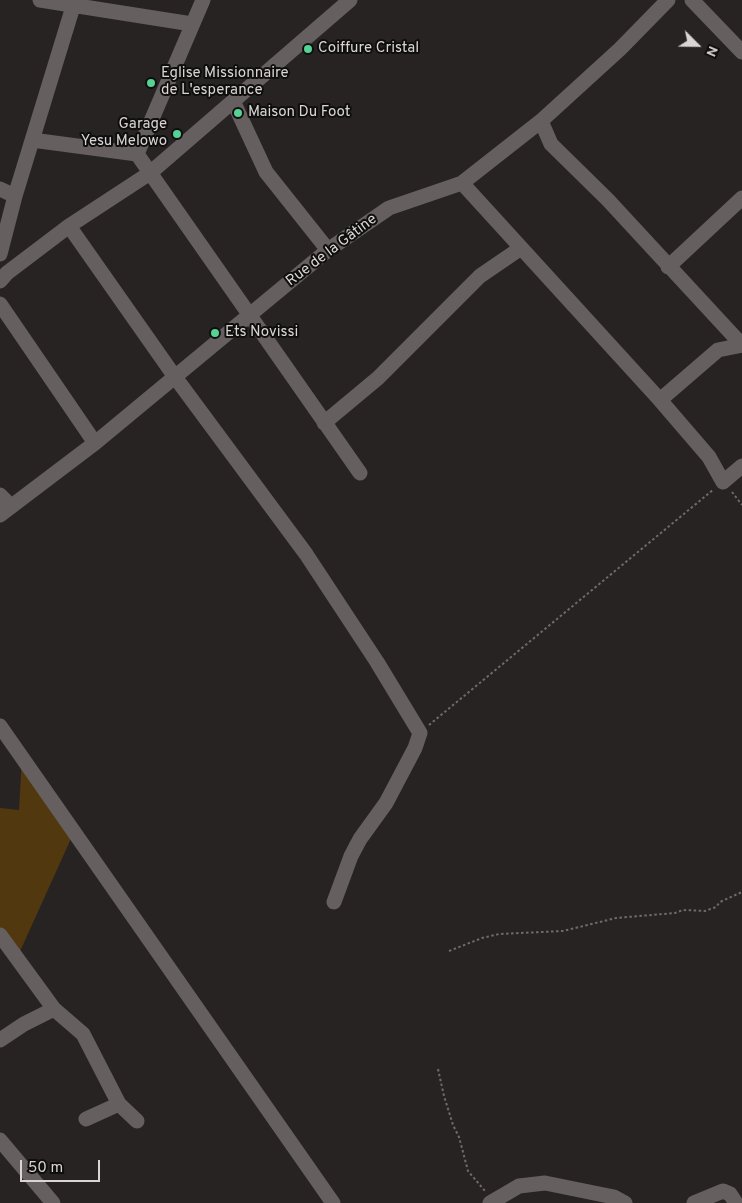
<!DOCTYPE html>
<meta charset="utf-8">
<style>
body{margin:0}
#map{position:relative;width:742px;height:1203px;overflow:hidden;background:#282323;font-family:Overpass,sans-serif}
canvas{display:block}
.north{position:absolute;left:672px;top:20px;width:50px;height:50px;-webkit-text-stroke:4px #0f0d0d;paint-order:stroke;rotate:113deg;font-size:14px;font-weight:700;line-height:20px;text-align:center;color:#d8d5d4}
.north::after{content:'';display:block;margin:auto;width:18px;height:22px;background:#d8d5d4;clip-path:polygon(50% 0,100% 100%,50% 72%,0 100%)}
.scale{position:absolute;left:20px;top:1160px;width:80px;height:22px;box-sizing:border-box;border:2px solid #d8d5d4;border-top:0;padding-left:6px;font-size:15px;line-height:18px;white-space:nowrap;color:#d8d5d4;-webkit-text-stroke:4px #0f0d0d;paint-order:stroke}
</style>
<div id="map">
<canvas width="742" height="1203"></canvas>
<div class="north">N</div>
<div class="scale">50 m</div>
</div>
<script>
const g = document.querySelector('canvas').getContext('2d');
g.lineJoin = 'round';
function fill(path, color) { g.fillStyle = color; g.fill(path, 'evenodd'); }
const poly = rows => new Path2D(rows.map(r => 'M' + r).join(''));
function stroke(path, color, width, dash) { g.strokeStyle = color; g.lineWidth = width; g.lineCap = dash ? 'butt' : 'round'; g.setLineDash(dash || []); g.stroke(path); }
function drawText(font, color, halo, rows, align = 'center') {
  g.font = font + ' Overpass,sans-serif'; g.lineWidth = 4; g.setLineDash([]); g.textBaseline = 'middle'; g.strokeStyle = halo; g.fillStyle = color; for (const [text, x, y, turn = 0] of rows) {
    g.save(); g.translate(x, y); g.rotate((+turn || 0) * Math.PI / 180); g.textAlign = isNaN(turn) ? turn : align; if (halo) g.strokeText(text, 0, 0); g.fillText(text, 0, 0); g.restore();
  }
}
fill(poly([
 [22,758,74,832,17,958,0,935,0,808,19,810]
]), '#51380f');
stroke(poly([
 [732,492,742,505],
 [429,725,714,489],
 [449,951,482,938,499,934,563,931,616,918,675,913,683,910,705,911,716,907,720,902,742,892],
 [438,1069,444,1096,453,1125,459,1137,468,1171,485,1191]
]), '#6f6b6a', 2, [2.5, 2.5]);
stroke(poly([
 [40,0,192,24],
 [203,0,137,154,360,473],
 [692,0,742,52],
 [233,101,266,172,328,250],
 [541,121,551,144,608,200,742,345],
 [32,140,137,154],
 [462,183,660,400,709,457,723,482,742,466],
 [0,189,15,196],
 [69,226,175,377,306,554,377,662,420,733,415,748,386,803,360,839,351,856,334,902],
 [0,254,15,196,75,0],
 [668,267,742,198],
 [0,281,7,273,69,226,150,173,350,0],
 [0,304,95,443],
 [660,400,718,350,742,345],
 [324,423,378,378,480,276,521,248],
 [0,495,11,506],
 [0,515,95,443,328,250,389,208,462,183,541,121,620,49,668,0],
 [0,726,333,1203],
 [0,935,54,1009,83,1034,119,1104,137,1121],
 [0,1040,24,1024,54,1009],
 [86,1119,119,1104],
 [0,1140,53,1203],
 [490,1203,519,1186,545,1183,614,1197,625,1203],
 [694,1203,723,1191,730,1194,736,1203]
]), '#655f5f', 15);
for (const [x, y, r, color] of [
 [308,49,5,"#54d395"],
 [151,83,5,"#54d395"],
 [238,113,5,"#54d395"],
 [177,134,5,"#54d395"],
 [215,333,5,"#54d395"]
]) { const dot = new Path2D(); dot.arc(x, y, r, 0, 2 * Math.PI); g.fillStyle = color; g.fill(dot); stroke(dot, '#0f0d0d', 2); }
drawText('15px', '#d8d5d4', '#0f0d0d', [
 ["Coiffure Cristal",318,49],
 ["Eglise Missionnaire",161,74],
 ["de L'esperance",161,91],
 ["Maison Du Foot",248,113],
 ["Garage",167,125,"right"],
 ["Yesu Melowo",167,142,"right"],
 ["Ets Novissi",225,333]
], 'left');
drawText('15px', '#d8d5d4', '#0f0d0d', [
 ["Rue de la Gâtine",332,251,-37]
]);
</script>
